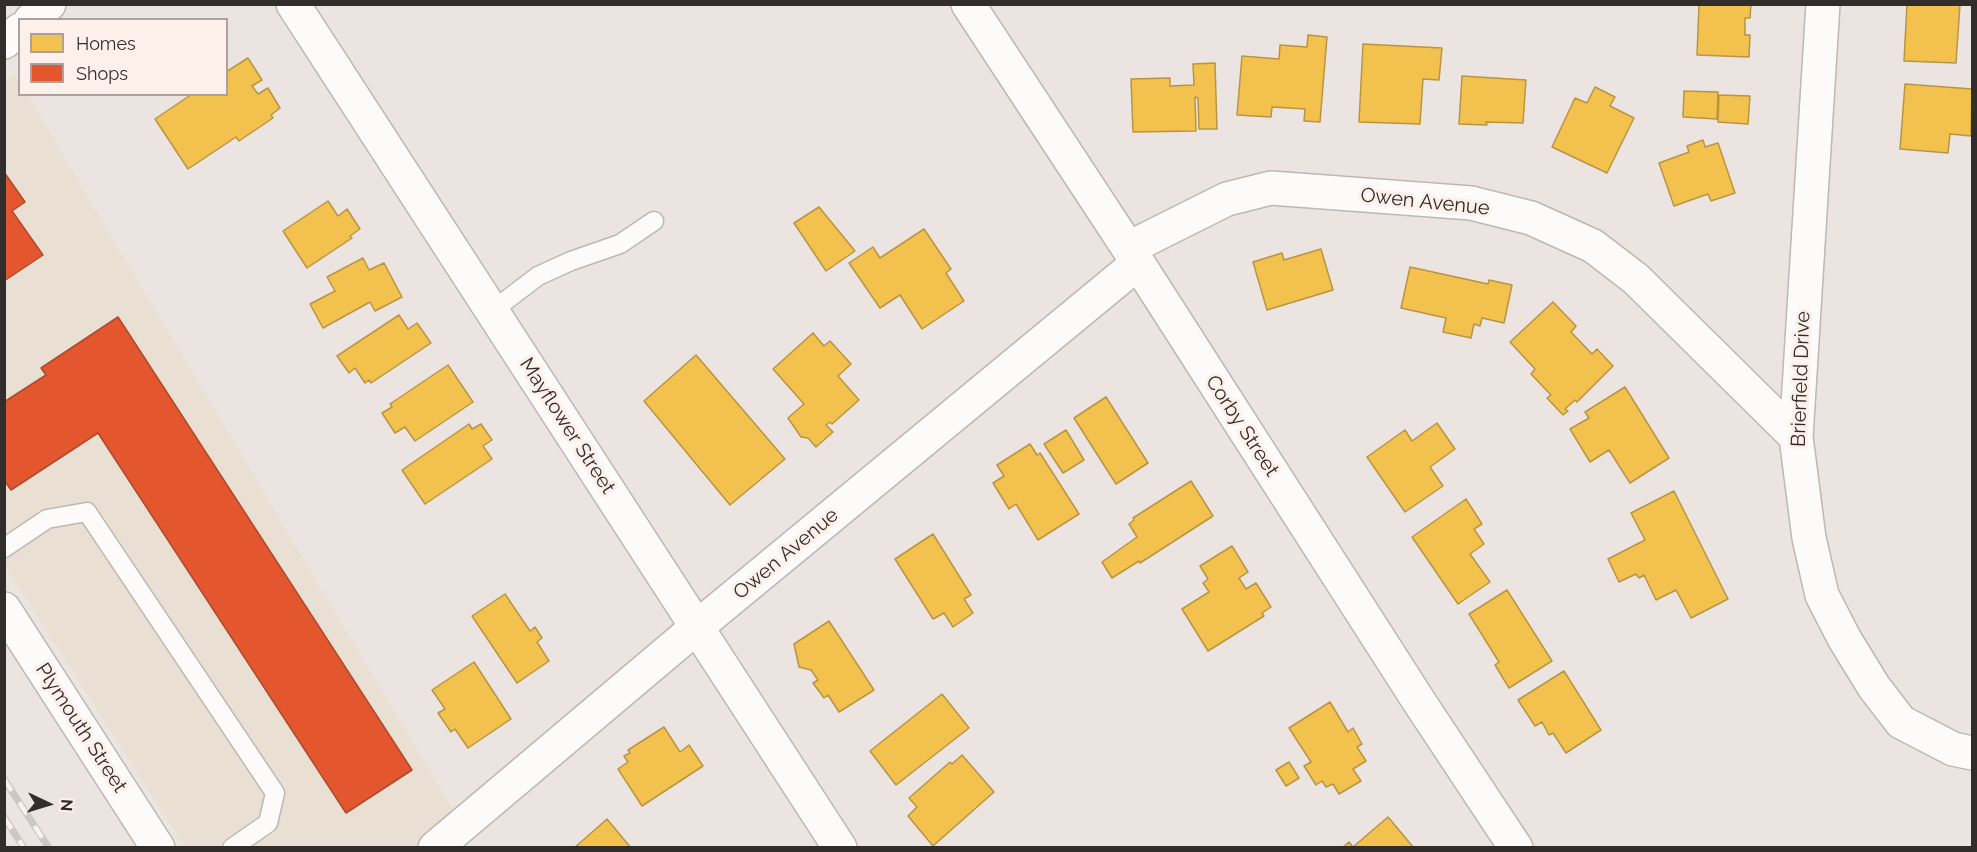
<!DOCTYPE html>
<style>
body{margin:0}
#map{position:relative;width:1977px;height:852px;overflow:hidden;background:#ece4e1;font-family:Raleway,sans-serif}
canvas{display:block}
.frame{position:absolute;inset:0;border:6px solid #312d2a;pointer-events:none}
.legend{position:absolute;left:18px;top:18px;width:210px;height:78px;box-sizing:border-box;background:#fdf0ea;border:2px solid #aba29d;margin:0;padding:8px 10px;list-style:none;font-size:18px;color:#312d2a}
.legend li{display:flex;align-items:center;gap:12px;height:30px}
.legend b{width:30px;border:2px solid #aba29d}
.north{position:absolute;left:18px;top:774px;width:60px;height:60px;-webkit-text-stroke:4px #fdf0ea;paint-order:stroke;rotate:94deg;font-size:16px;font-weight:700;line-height:24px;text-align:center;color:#312d2a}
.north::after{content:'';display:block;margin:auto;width:21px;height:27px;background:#312d2a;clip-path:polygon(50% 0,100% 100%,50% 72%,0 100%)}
</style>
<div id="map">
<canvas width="1977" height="852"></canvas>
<div class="frame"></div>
<ul class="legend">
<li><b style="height:16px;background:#f2c14e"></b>Homes</li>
<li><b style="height:16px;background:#e4572e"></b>Shops</li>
</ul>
<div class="north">N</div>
</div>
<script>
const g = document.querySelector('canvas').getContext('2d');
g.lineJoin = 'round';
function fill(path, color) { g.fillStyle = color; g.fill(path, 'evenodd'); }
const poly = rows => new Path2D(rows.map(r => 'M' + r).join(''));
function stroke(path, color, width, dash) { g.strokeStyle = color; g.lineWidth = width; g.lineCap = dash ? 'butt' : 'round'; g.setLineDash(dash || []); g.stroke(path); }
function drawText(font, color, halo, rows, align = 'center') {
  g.font = font + ' Raleway,sans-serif'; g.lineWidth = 6; g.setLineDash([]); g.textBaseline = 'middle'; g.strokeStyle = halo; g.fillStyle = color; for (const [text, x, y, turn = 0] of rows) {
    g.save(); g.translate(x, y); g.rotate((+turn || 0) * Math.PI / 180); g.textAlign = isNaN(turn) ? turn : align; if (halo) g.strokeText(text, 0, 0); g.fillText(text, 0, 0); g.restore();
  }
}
fill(poly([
 [14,74,19,83,20,94,27,95,455,814,416,847,185,847,5,565,4,82]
]), '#e9dfd2');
const homes = poly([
 [1699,4,1751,4,1750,18,1745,18,1745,35,1750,35,1749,57,1697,55,1699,4],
 [1907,4,1960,4,1956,63,1904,61,1907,4],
 [1308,35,1327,37,1320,122,1304,121,1305,109,1272,107,1271,117,1237,115,1242,56,1279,59,1280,45,1307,47,1308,35],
 [1363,44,1442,48,1439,80,1423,79,1420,124,1359,122,1363,44],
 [248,58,262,80,252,86,258,94,268,88,280,108,271,115,273,118,239,141,236,137,188,169,155,119,192,94,226,94,226,72,248,58],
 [1215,63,1217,129,1199,129,1198,98,1195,97,1196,131,1133,132,1131,79,1170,78,1170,86,1194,85,1193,64,1215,63],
 [1462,76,1526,80,1523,123,1486,122,1487,125,1459,124,1462,76],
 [1905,84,1972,89,1971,136,1950,134,1948,153,1900,149,1905,84],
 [1595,87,1615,97,1610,106,1634,118,1607,173,1552,147,1575,98,1587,103,1595,87],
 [1684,91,1718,92,1717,119,1683,117,1684,91],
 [1719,95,1750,96,1748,124,1718,122,1719,95],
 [1703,140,1705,147,1718,143,1735,193,1711,201,1708,194,1674,206,1659,163,1689,152,1687,146,1703,140],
 [328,201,338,216,347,209,360,229,350,236,352,238,307,268,283,231,328,201],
 [819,207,855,251,826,271,794,223,819,207],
 [924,229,951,269,946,273,964,301,922,329,900,295,880,308,849,263,873,247,880,258,924,229],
 [1321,249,1333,290,1267,310,1253,262,1282,253,1284,260,1321,249],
 [363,258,369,270,384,263,402,297,375,311,370,302,323,328,310,304,335,291,327,277,363,258],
 [1410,267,1488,284,1489,280,1512,285,1504,323,1482,318,1480,326,1474,324,1471,338,1443,332,1446,318,1401,308,1410,267],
 [1553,302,1576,326,1571,332,1592,354,1597,349,1613,366,1577,402,1575,400,1565,409,1568,411,1563,415,1547,398,1551,395,1531,374,1535,369,1510,342,1553,302],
 [399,315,408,329,417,323,431,343,371,383,369,380,365,383,355,368,349,373,337,356,399,315],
 [813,333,824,346,830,341,851,364,838,376,859,400,832,424,830,422,826,425,833,432,816,447,808,438,801,437,788,418,804,404,773,369,813,333],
 [696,355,785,459,730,505,644,401,696,355],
 [448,365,473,402,415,441,405,427,395,433,382,413,392,407,390,404,448,365],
 [1625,387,1669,458,1630,483,1609,450,1590,462,1570,429,1589,418,1585,412,1625,387],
 [1106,397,1148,463,1116,484,1074,418,1106,397],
 [1437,423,1455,449,1430,467,1443,486,1405,512,1367,457,1405,430,1412,441,1437,423],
 [469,424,472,429,481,424,492,440,483,446,492,459,425,504,402,470,469,424],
 [1066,430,1084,460,1063,473,1044,444,1066,430],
 [1030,444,1037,455,1040,453,1079,514,1038,540,1016,504,1009,509,993,483,1004,476,997,465,1030,444],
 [1191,481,1213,516,1140,563,1139,561,1112,578,1102,562,1137,537,1129,524,1134,520,1133,518,1191,481],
 [1674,491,1728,599,1691,618,1676,590,1656,600,1644,575,1639,578,1636,574,1619,582,1608,559,1645,540,1631,513,1674,491],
 [1466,499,1482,524,1474,529,1484,544,1470,554,1490,582,1458,604,1412,537,1466,499],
 [933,534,971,595,964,599,973,613,953,627,944,613,933,619,895,559,933,534],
 [1232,546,1248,572,1239,578,1246,589,1256,583,1271,607,1262,613,1264,616,1208,651,1182,609,1209,592,1203,583,1208,579,1200,566,1232,546],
 [1507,590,1552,661,1509,688,1495,665,1499,662,1469,614,1507,590],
 [505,594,530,631,535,627,542,638,537,642,549,661,517,683,472,616,505,594],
 [829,621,874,690,839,712,828,695,824,698,813,683,818,680,811,670,799,667,794,644,829,621],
 [474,662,511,719,468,748,455,729,451,732,438,713,445,709,432,690,474,662],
 [1564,671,1601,730,1566,753,1553,733,1549,735,1542,722,1535,726,1518,700,1564,671],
 [942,694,969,728,896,785,870,751,942,694],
 [1330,702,1348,732,1353,728,1362,744,1357,747,1366,761,1353,769,1361,781,1339,794,1333,784,1326,787,1322,781,1316,785,1304,766,1311,762,1289,728,1330,702],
 [664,727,680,752,689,745,703,766,642,806,618,769,628,762,624,756,630,753,628,750,664,727],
 [962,755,994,792,933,846,908,816,917,807,909,798,950,762,952,764,962,755],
 [1289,762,1299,778,1286,786,1276,770,1289,762],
 [1388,817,1414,848,1342,848,1349,842,1353,847,1388,817],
 [607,819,631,848,574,848,607,819]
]);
fill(homes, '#f2c14e');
stroke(homes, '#b89543', 1.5);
const shops = poly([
 [4,172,25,202,12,211,43,255,4,281,4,172],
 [118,317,412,770,346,813,98,433,11,490,4,480,4,402,46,375,41,368,118,317]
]);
fill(shops, '#e4572e');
stroke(shops, '#ae4a2d', 1.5);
const service = poly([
 [492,311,538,276,571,261,620,244,654,221],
 [4,548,47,519,87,512,275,793,268,823,232,848]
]);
const minor = poly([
 [293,4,840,848],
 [968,4,1138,263,1420,703,1516,848],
 [1823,4,1796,437,1809,538,1822,595,1844,638,1874,687,1901,722,1953,749,1972,753],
 [31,20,49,4],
 [4,42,20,30],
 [1129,248,1227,199,1271,188,1471,203,1531,218,1593,246,1636,279,1796,437],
 [4,609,158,848],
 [435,848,697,627,1138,263]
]);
stroke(service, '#bdb7b5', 21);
stroke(minor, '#bdb7b5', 36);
stroke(service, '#fcfbfa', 18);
stroke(minor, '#fcfbfa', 33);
const rail = poly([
 [4,779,49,848],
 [4,817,24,848]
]);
stroke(rail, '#cbc9c8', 7);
stroke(rail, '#fdf0ea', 4.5, [14]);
drawText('20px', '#312d2a', '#fdf0ea', [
 ["Owen Avenue",1425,202,6],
 ["Brierfield Drive",1801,379,-88],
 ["Mayflower Street",567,426,57],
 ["Corby Street",1242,426,57],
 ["Owen Avenue",786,554,-40],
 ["Plymouth Street",81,728,57]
]);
</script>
